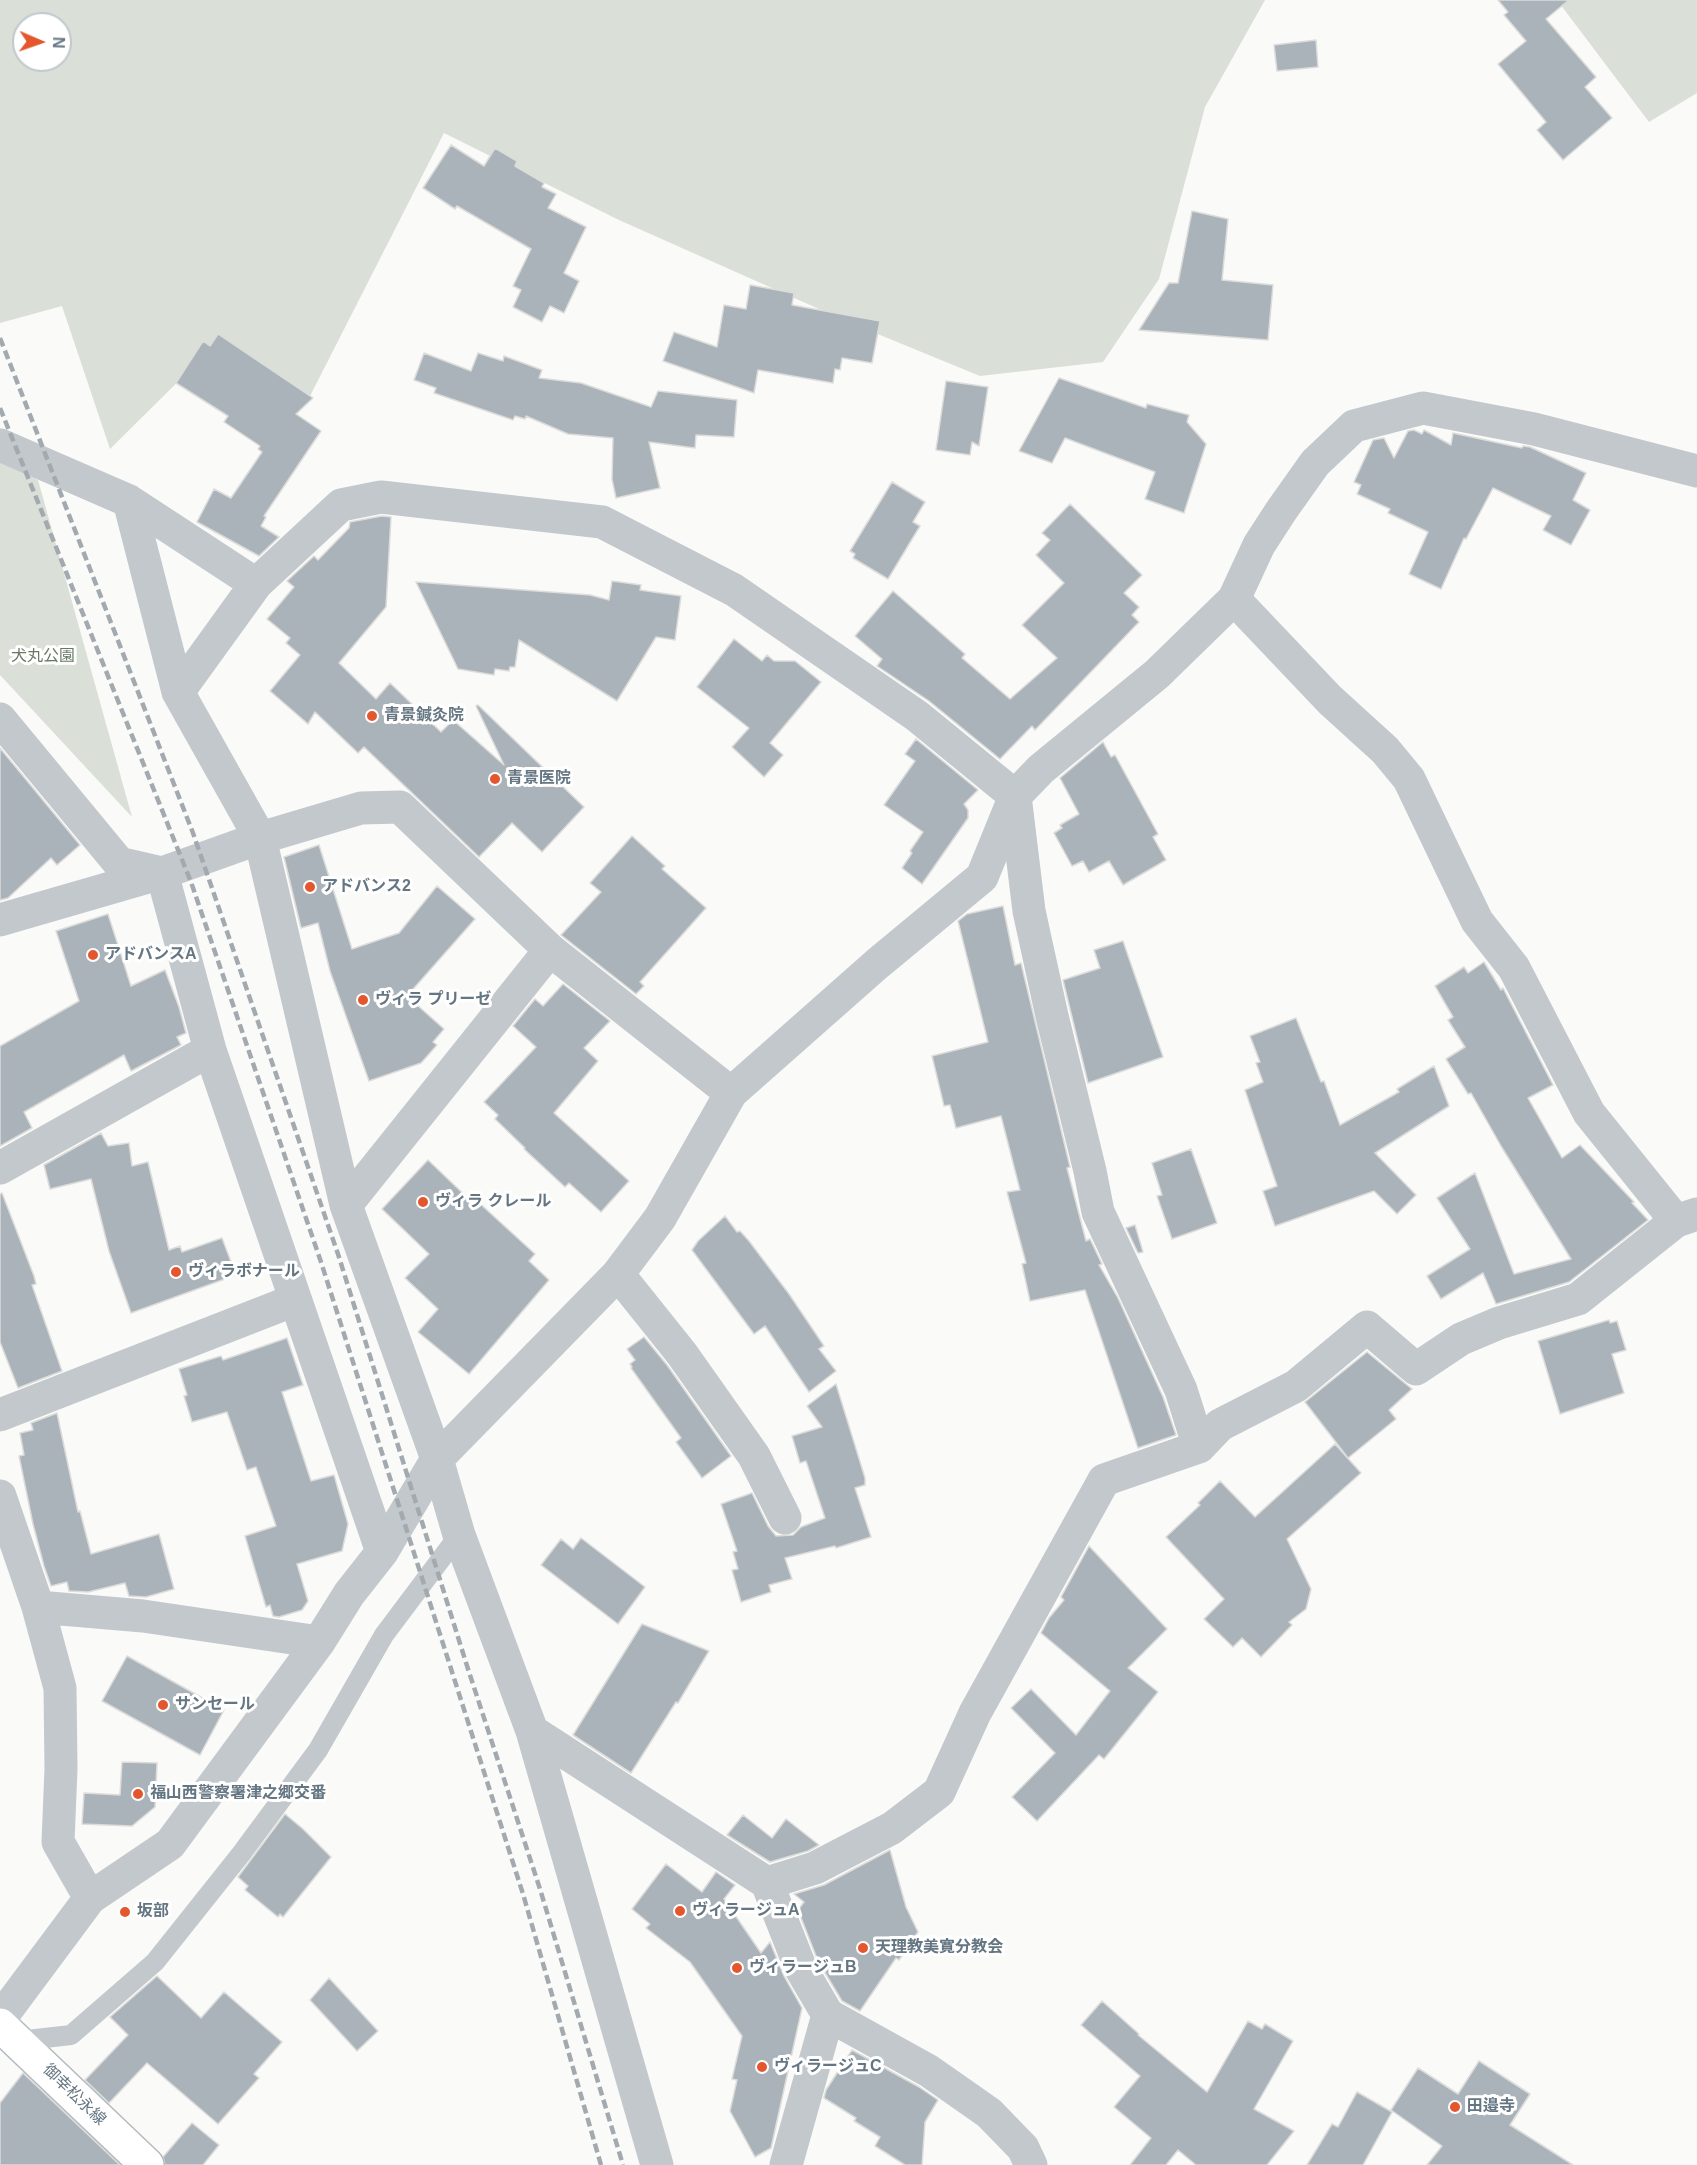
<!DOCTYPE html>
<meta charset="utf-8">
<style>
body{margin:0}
#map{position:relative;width:1697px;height:2165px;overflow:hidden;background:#fafaf8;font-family:Helvetica,sans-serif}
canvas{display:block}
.north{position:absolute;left:12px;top:12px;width:60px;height:60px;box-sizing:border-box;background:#fff;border:2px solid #c1c8cd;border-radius:50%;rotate:92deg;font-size:16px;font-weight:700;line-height:24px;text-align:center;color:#657683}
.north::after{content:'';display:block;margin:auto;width:21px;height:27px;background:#e4572e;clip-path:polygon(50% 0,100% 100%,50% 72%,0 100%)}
</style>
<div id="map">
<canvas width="1697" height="2165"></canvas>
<div class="north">N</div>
</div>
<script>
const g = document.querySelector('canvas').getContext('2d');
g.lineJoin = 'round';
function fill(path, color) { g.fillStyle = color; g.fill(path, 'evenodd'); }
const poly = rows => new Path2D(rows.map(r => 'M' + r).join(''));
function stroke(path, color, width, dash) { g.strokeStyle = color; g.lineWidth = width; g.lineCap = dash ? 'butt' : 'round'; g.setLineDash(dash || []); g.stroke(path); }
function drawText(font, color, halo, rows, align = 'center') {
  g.font = font + ' Helvetica,"Noto Sans JP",sans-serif'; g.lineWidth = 6; g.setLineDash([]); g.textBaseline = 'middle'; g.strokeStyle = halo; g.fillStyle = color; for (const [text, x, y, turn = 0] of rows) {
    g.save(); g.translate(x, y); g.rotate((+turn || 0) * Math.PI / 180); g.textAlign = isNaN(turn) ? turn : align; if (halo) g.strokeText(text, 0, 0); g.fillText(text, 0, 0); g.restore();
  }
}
fill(poly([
 [0,0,1265,0,1205,107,1159,279,1103,362,980,376,846,321,619,220,444,133,309,398,218,342,110,449,62,306,0,323],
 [24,24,60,24,60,60,24,60],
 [1557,0,1697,0,1697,93,1649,122],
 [0,462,9,464,38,480,132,817,0,675]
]), '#dadfd7');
const building = poly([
 [1498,0,1569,0,1546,19,1596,77,1585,87,1612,118,1563,160,1537,130,1546,122,1498,64,1526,41,1504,15,1508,12,1498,0],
 [1316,40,1318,67,1277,71,1274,45,1316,40],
 [451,145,484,166,495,148,517,161,515,166,544,183,542,187,556,194,548,208,586,227,564,273,579,281,564,313,550,306,542,322,513,307,521,290,513,286,531,249,457,206,455,209,423,188,451,145],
 [1192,211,1228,219,1222,280,1273,285,1268,340,1139,330,1169,283,1178,283,1192,211],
 [750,285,794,293,792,305,880,321,872,363,842,358,840,370,835,369,833,383,758,370,754,393,663,361,674,332,717,347,724,305,746,309,750,285],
 [218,334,313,398,296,414,321,431,264,516,266,517,261,526,279,537,259,556,197,522,214,489,231,498,262,452,258,449,260,446,224,422,228,416,176,383,203,341,210,346,218,334],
 [424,353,471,371,478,353,503,361,504,356,542,370,539,378,581,383,651,407,658,391,737,400,734,437,696,435,695,448,649,442,660,488,616,498,612,479,613,438,568,434,526,416,525,419,515,416,513,420,434,393,436,388,414,380,424,353],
 [1059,378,1146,408,1147,404,1189,415,1187,422,1206,444,1184,513,1145,499,1155,472,1065,438,1052,463,1019,451,1059,378],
 [946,381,988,387,979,446,972,442,970,455,936,450,946,381],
 [1414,430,1422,434,1424,430,1451,445,1453,433,1522,448,1523,446,1530,447,1586,473,1573,500,1590,510,1571,545,1543,530,1551,516,1493,488,1466,539,1464,538,1441,589,1409,574,1428,532,1388,513,1390,509,1357,494,1361,485,1354,482,1373,440,1384,438,1394,458,1408,431,1414,430],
 [892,482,925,502,913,522,920,526,888,579,853,558,855,554,850,551,892,482],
 [1070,504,1142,575,1124,593,1139,607,1132,615,1139,622,1035,730,1032,726,1000,759,929,701,877,666,882,659,855,636,893,591,965,654,962,658,1010,699,1057,658,1022,625,1064,583,1036,555,1050,540,1042,533,1070,504],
 [382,516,391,517,386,607,339,663,376,699,390,683,441,732,453,720,504,765,476,706,478,705,584,807,542,852,512,823,479,857,364,747,358,753,315,712,308,724,270,691,300,655,286,643,290,638,267,619,294,587,287,581,314,556,318,560,349,528,350,522,382,516],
 [612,581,641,585,640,590,681,596,675,640,656,637,617,701,519,640,515,667,510,667,509,671,495,669,494,675,458,669,416,582,590,595,609,600,612,581],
 [734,639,762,661,767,655,774,661,795,661,821,682,770,743,783,755,764,777,732,747,749,728,697,687,734,639],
 [916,739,978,790,964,804,968,810,968,818,922,884,902,868,912,853,910,851,923,832,884,805,915,761,905,754,916,739],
 [1103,742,1111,757,1115,755,1158,834,1153,837,1166,860,1123,885,1109,861,1089,872,1083,861,1072,866,1054,833,1062,828,1060,825,1079,814,1060,778,1103,742],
 [0,748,80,845,57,865,51,858,8,898,0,900,0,748],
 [632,836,665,866,662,869,706,908,640,982,644,986,636,994,561,935,601,892,590,883,632,836],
 [319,845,352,949,399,933,437,886,475,919,407,996,444,1029,433,1042,437,1045,421,1063,369,1081,330,971,318,923,301,928,284,857,319,845],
 [1003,906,1015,965,1021,963,1070,1167,1067,1168,1086,1241,1090,1239,1102,1264,1099,1265,1118,1298,1163,1397,1176,1435,1138,1448,1085,1290,1030,1301,1022,1264,1026,1263,1007,1192,1020,1190,1001,1116,956,1128,950,1105,944,1106,932,1056,988,1042,958,921,967,914,1003,906],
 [108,914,131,986,165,970,179,1007,186,1033,177,1037,181,1045,131,1071,124,1055,24,1112,32,1128,0,1146,0,1046,79,1001,56,931,108,914],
 [1123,941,1163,1057,1088,1083,1063,980,1100,968,1094,950,1123,941],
 [1484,962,1501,990,1503,988,1553,1085,1528,1098,1562,1158,1580,1145,1634,1202,1632,1203,1648,1220,1569,1282,1496,1304,1483,1273,1441,1299,1427,1276,1470,1249,1437,1198,1475,1173,1514,1274,1571,1259,1501,1146,1471,1093,1468,1094,1446,1059,1465,1047,1448,1020,1453,1017,1435,986,1464,967,1468,973,1484,962],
 [563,984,610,1021,584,1048,598,1061,554,1113,629,1181,601,1212,569,1183,565,1187,524,1149,525,1148,495,1119,498,1115,484,1102,536,1047,513,1026,535,999,543,1006,563,984],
 [1296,1018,1321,1082,1324,1081,1340,1125,1399,1092,1397,1089,1434,1066,1449,1106,1375,1153,1416,1195,1397,1214,1374,1191,1275,1226,1263,1191,1277,1186,1245,1090,1263,1082,1256,1063,1260,1062,1250,1036,1296,1018],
 [101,1133,108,1146,129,1143,132,1166,148,1162,169,1250,180,1246,182,1252,222,1238,236,1275,131,1313,109,1251,91,1179,50,1189,44,1165,101,1133],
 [1191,1149,1217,1223,1172,1239,1157,1196,1162,1195,1152,1163,1191,1149],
 [428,1160,473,1203,476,1200,535,1254,529,1261,549,1280,469,1374,418,1332,438,1309,405,1278,429,1254,382,1209,428,1160],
 [2,1193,34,1276,36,1284,32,1285,62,1371,18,1388,0,1342,0,1194,2,1193],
 [725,1216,737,1232,740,1231,749,1241,789,1294,824,1346,819,1349,836,1371,809,1392,765,1326,754,1334,692,1250,698,1241,725,1216],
 [1135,1225,1143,1252,1138,1253,1126,1228,1135,1225],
 [1609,1320,1610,1323,1617,1321,1626,1350,1612,1354,1624,1393,1560,1414,1538,1341,1609,1320],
 [644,1337,667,1365,731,1456,702,1478,676,1442,681,1438,631,1368,632,1367,630,1364,635,1360,627,1349,644,1337],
 [287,1338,303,1385,282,1392,311,1481,334,1475,348,1524,342,1551,297,1564,308,1601,302,1610,279,1617,273,1616,270,1605,266,1607,245,1536,276,1526,256,1467,247,1470,227,1412,192,1422,184,1396,187,1395,179,1369,221,1356,223,1360,287,1338],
 [1367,1352,1412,1389,1389,1410,1396,1419,1348,1458,1305,1402,1367,1352],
 [836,1384,865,1478,865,1485,855,1488,871,1537,836,1548,835,1546,785,1558,792,1579,769,1585,771,1592,741,1602,732,1570,738,1569,733,1552,737,1551,721,1504,752,1493,768,1526,776,1536,793,1535,801,1527,825,1518,806,1461,800,1463,792,1436,822,1427,807,1406,836,1384],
 [57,1413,78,1512,80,1511,91,1554,159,1534,174,1589,146,1597,129,1596,125,1583,88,1592,69,1591,67,1582,51,1586,44,1566,33,1524,19,1456,24,1455,20,1433,33,1430,31,1423,57,1413],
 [1335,1444,1361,1473,1287,1539,1311,1589,1306,1609,1289,1622,1292,1625,1261,1657,1242,1638,1233,1647,1204,1619,1224,1599,1166,1537,1200,1505,1198,1503,1220,1481,1255,1517,1335,1444],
 [581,1538,645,1587,618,1624,541,1565,561,1539,573,1549,581,1538],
 [1089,1546,1167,1629,1128,1668,1158,1692,1104,1759,1099,1755,1037,1821,1012,1797,1055,1753,1011,1708,1031,1689,1076,1735,1110,1691,1041,1633,1049,1618,1064,1600,1061,1597,1089,1546],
 [642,1624,709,1651,678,1703,676,1702,631,1773,573,1735,642,1624],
 [127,1656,224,1710,200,1755,102,1701,127,1656],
 [122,1762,157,1763,155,1807,132,1826,82,1824,84,1793,120,1795,122,1762],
 [285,1814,303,1829,331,1857,283,1917,280,1914,278,1917,245,1890,248,1886,238,1877,285,1814],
 [743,1815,772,1838,786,1819,819,1845,808,1851,770,1862,727,1835,743,1815],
 [890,1850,906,1907,918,1932,899,1960,896,1958,860,2011,842,2001,818,1961,798,1910,804,1902,794,1894,824,1885,890,1850],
 [666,1864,702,1892,716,1872,735,1885,724,1899,761,1953,770,1942,784,1976,802,2008,771,2148,755,2157,730,2111,737,2080,732,2079,742,2036,690,1962,646,1928,650,1924,632,1909,666,1864],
 [157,1976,201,2018,224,1992,282,2042,254,2074,259,2078,218,2124,147,2063,109,2103,85,2080,128,2035,110,2017,157,1976],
 [329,1978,378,2031,357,2051,310,2000,329,1978],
 [1102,2001,1139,2034,1138,2035,1207,2092,1248,2021,1262,2029,1265,2024,1293,2041,1254,2109,1294,2131,1267,2165,1196,2165,1178,2150,1166,2165,1130,2165,1151,2138,1114,2107,1140,2076,1081,2025,1102,2001],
 [852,2050,919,2087,938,2100,925,2122,922,2165,905,2165,875,2146,880,2137,854,2121,856,2118,824,2098,826,2090,852,2050],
 [1479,2061,1530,2094,1510,2125,1573,2165,1427,2165,1442,2146,1391,2110,1418,2068,1458,2094,1479,2061],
 [23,2073,120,2165,0,2165,0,2103,23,2073],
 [1357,2092,1392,2112,1363,2165,1307,2165,1332,2124,1338,2127,1357,2092],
 [192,2123,219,2145,203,2165,165,2165,163,2157,192,2123]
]);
fill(building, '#aab3b9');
stroke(building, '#dcdcda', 1.5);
const secondary = poly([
 [0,2025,147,2165]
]);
stroke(secondary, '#b3babf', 36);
stroke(poly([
 [18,2041,71,2035,155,1962,241,1854,318,1750,384,1635,459,1535]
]), '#c3c8cc', 20);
stroke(poly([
 [0,445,129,501,256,584],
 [129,501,178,692,260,838,346,1205,437,1459,459,1535,532,1731,657,2165],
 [1234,599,1330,700,1385,750,1409,779,1477,921,1514,968,1589,1113,1676,1221],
 [178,692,256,584,341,505,381,497,602,522,734,590,917,716,1015,796,1029,911,1052,1016,1090,1171,1098,1212,1181,1390,1199,1447],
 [0,719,119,863,162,873,210,1050,382,1552],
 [0,920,162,873,260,838,361,808,400,807,550,950,731,1093],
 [0,1168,210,1050],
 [346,1205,550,950],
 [618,1274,682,1354,754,1456,785,1518],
 [0,1415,295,1300],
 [0,1496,38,1607,60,1688,61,1769,58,1842,90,1898],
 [38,1607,143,1616,319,1642],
 [532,1731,767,1883],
 [0,2019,90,1898,170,1844,319,1642,349,1594,382,1552,437,1459,618,1274,660,1218,731,1093,877,964,982,877,1015,796,1041,769,1157,674,1234,599,1259,545,1281,511,1315,463,1354,426,1423,408,1534,429,1697,471],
 [786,2165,828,2015],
 [1031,2165,1023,2148,989,2113,929,2071,828,2015,801,1969,767,1883,815,1868,892,1828,939,1792,975,1713,1104,1480,1199,1447,1220,1425,1296,1386,1367,1327,1416,1369,1461,1339,1499,1323,1578,1299,1676,1221,1697,1214]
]), '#c3c8cc', 33);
stroke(secondary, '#fff', 33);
stroke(poly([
 [0,338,193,833,338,1254,468,1669,540,1889,623,2165],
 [0,408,191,882,321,1262,523,1894,601,2165]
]), '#a2aab0', 4.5, [9, 4.5]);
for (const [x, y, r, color] of [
 [372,716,6,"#e4572e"],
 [495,779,6,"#e4572e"],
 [310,887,6,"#e4572e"],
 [93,955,6,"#e4572e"],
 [363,1000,6,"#e4572e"],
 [423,1202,6,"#e4572e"],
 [176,1272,6,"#e4572e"],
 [163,1705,6,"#e4572e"],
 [138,1794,6,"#e4572e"],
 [680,1911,6,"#e4572e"],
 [125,1912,6,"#e4572e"],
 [863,1948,6,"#e4572e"],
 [737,1968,6,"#e4572e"],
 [762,2067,6,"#e4572e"],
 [1455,2107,6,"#e4572e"]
]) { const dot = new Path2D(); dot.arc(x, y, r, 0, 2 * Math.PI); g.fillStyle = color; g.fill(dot); stroke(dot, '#fff', 2); }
drawText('16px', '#687a64', '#fff', [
 ["犬丸公園",43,657]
]);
drawText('bold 16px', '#657683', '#fff', [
 ["青景鍼灸院",384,716],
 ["青景医院",507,779],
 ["アドバンス2",322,887],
 ["アドバンスA",105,955],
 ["ヴィラ プリーゼ",375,1000],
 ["ヴィラ クレール",435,1202],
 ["ヴィラボナール",188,1272],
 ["サンセール",175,1705],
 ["福山西警察署津之郷交番",150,1794],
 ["ヴィラージュA",692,1911],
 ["坂部",137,1912],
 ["天理教美寛分教会",875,1948],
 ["ヴィラージュB",749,1968],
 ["ヴィラージュC",774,2067],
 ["田邉寺",1467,2107]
], 'left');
drawText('16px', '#657683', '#fff', [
 ["御幸松永線",74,2095,44]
]);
</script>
